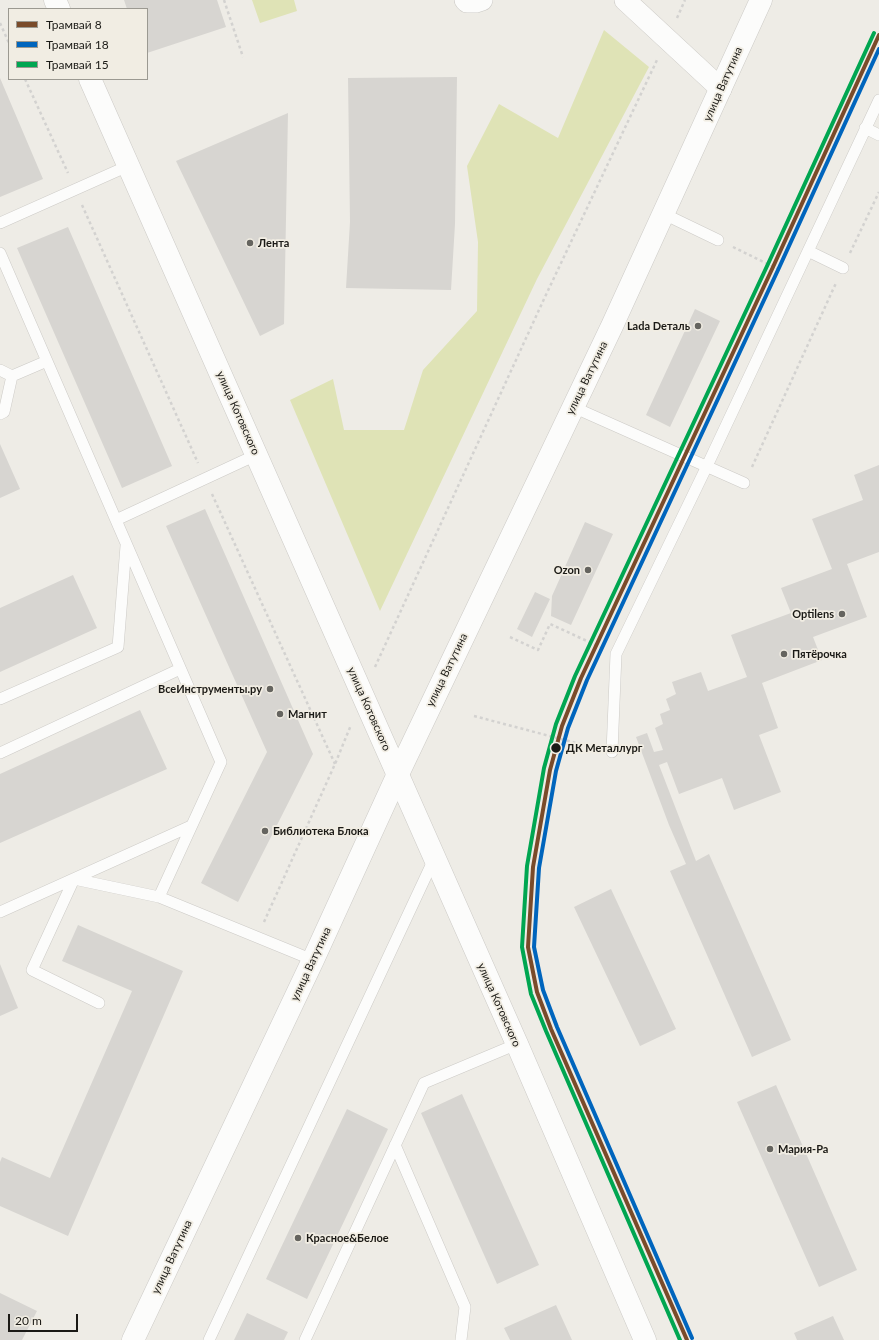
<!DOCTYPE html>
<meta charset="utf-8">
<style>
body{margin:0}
#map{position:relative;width:879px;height:1340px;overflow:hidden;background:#eeece6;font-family:Lato,sans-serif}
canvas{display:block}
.legend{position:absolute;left:8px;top:8px;width:140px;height:72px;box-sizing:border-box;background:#f1ede3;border:1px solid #9b9991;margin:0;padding:5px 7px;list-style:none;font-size:12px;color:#1b1a16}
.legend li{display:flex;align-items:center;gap:8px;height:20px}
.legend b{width:20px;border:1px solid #9b9991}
.scale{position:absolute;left:8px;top:1314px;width:70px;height:18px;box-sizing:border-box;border:2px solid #1b1a16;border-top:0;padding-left:5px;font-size:12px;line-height:14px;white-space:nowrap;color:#1b1a16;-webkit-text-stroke:3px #f1ede3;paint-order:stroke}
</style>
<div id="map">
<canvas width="879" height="1340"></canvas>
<ul class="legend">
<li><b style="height:5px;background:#7a4b2a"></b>Трамвай 8</li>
<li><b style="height:5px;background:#0065bd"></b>Трамвай 18</li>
<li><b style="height:5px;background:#00a651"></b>Трамвай 15</li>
</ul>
<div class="scale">20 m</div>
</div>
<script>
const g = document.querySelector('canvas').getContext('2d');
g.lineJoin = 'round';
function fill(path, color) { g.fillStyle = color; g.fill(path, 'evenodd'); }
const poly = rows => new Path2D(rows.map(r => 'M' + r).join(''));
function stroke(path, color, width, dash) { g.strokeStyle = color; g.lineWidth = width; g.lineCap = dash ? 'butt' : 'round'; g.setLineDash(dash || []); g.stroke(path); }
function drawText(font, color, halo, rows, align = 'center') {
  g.font = font + ' Lato,sans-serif'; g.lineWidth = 3.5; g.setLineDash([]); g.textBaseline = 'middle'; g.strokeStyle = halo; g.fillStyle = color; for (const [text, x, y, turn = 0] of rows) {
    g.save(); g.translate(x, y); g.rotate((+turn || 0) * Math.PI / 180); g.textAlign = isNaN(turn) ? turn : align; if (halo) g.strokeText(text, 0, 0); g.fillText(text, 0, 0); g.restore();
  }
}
fill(poly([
 [252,0,294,0,297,11,260,23],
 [604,30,649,67,537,279,380,611,290,400,333,379,344,430,404,430,423,370,477,311,478,242,467,166,499,104,558,138]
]), '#dfe3b6');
fill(poly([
 [124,0,217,0,226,27,147,53,147,9,127,9],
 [457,77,455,224,451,290,346,288,350,222,348,78],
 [0,78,43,179,0,197],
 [288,113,284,324,260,336,176,161],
 [68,227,172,466,122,488,17,248],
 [695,309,720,321,670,427,646,415],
 [0,444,20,489,0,498],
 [879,465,879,552,847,564,867,617,813,637,822,660,762,683,778,728,759,735,781,792,734,810,722,778,679,794,667,762,659,765,696,861,709,854,791,1040,752,1057,670,871,686,864,669,825,636,737,647,733,654,752,663,750,655,728,663,724,660,714,670,710,666,699,676,694,672,682,701,672,708,691,747,677,731,635,791,613,781,588,832,569,812,519,863,500,854,475],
 [205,509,313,754,238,902,201,883,267,752,166,526],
 [585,522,613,534,571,625,551,616,552,596],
 [73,575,97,628,0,672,0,608],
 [535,592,550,599,532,637,517,629],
 [140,710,167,769,0,843,0,774],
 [611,889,676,1029,640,1046,574,907],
 [78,925,183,971,68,1236,0,1206,0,1162,2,1157,50,1178,132,991,62,961],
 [0,964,18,1008,0,1016],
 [776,1085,857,1270,819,1287,737,1102],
 [462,1094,539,1265,497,1284,421,1113],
 [347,1109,388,1129,307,1299,266,1279],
 [0,1293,37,1311,22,1340,0,1340],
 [556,1305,572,1340,510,1340,504,1328],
 [247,1313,288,1332,284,1340,234,1340],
 [833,1316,844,1340,797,1340,794,1333]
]), '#d7d5d1');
const lane = poly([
 [865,128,879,135],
 [664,214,718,240],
 [0,223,128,166],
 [808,251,843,268],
 [0,253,221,762,159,897,313,960],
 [0,370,12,376,47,361],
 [573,407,744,483],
 [0,414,4,412,12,376],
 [116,520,256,455],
 [0,699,118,647,126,546],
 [612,752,616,654,707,466,879,100],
 [0,753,180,669],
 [0,912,191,826],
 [99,1003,32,970,74,879,159,897],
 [395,1145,465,1307,461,1340],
 [209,1340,434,859],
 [305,1340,424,1083,517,1044]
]);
const street = poly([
 [465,0,467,2,476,2,482,0],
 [625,0,721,89]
]);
const secondary = poly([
 [55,0,59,9],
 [90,79,517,1044,645,1340]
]);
const primary = poly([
 [133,1340,313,960,398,774,612,326,761,0]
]);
stroke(lane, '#cccac6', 12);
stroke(street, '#cccac6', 22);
stroke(secondary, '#cccac6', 23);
stroke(primary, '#cccac6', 23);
stroke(poly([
 [224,0,243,57],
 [677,18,685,0],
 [0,23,9,43],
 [25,79,68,173],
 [82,205,198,463],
 [733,247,780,270],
 [850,253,879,192],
 [752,467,836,283],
 [212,494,335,764],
 [510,637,538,650,550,624,600,647],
 [375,667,544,299,657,60],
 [474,716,595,748],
 [264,922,335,764,351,725]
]), '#d3d2d0', 2.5, [3, 3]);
stroke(lane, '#fcfcfb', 11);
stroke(street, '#fcfcfb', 21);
stroke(secondary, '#fcfcfb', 22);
stroke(primary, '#fcfcfb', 22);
stroke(poly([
 [687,1340,551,1029,537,992,528,947,533,867,550,770,562,726,581,678,773,267,879,35]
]), '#7a4b2a', 4);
stroke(poly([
 [692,1338,557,1027,543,990,534,947,539,868,556,771,568,728,587,680,778,270,879,49]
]), '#0065bd', 4);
stroke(poly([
 [680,1340,546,1031,531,994,522,947,527,866,544,768,556,724,575,676,768,264,874,33]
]), '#00a651', 4);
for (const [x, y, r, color] of [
 [250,243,4,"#65645f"],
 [698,326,4,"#65645f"],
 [588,570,4,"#65645f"],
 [842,614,4,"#65645f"],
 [784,654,4,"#65645f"],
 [270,689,4,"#65645f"],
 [280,714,4,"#65645f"],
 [556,748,5.5,"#1b1a16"],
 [265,831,4,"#65645f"],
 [770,1149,4,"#65645f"],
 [298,1238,4,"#65645f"]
]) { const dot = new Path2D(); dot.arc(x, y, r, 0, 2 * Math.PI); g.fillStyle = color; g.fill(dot); stroke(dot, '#f1ede3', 1.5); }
drawText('11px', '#1b1a16', '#f1ede3', [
 ["улица Ватутина",723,84,-66],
 ["улица Ватутина",587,378,-64],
 ["улица Котовского",238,413,66],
 ["улица Ватутина",447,670,-64],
 ["улица Котовского",369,709,66],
 ["улица Ватутина",311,964,-65],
 ["улица Котовского",499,1005,66],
 ["улица Ватутина",172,1257,-65]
]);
drawText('bold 11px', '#1b1a16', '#f1ede3', [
 ["Лента",258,243],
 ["Lada Dеталь",690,326,"right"],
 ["Ozon",580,570,"right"],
 ["Optilens",834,614,"right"],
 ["Пятёрочка",792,654],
 ["ВсеИнструменты.ру",262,689,"right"],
 ["Магнит",288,714],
 ["Библиотека Блока",273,831],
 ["Мария-Ра",778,1149],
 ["Красное&Белое",306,1238]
], 'left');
drawText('bold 11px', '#1b1a16', '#f1ede3', [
 ["ДК Металлург",566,748]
], 'left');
</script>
